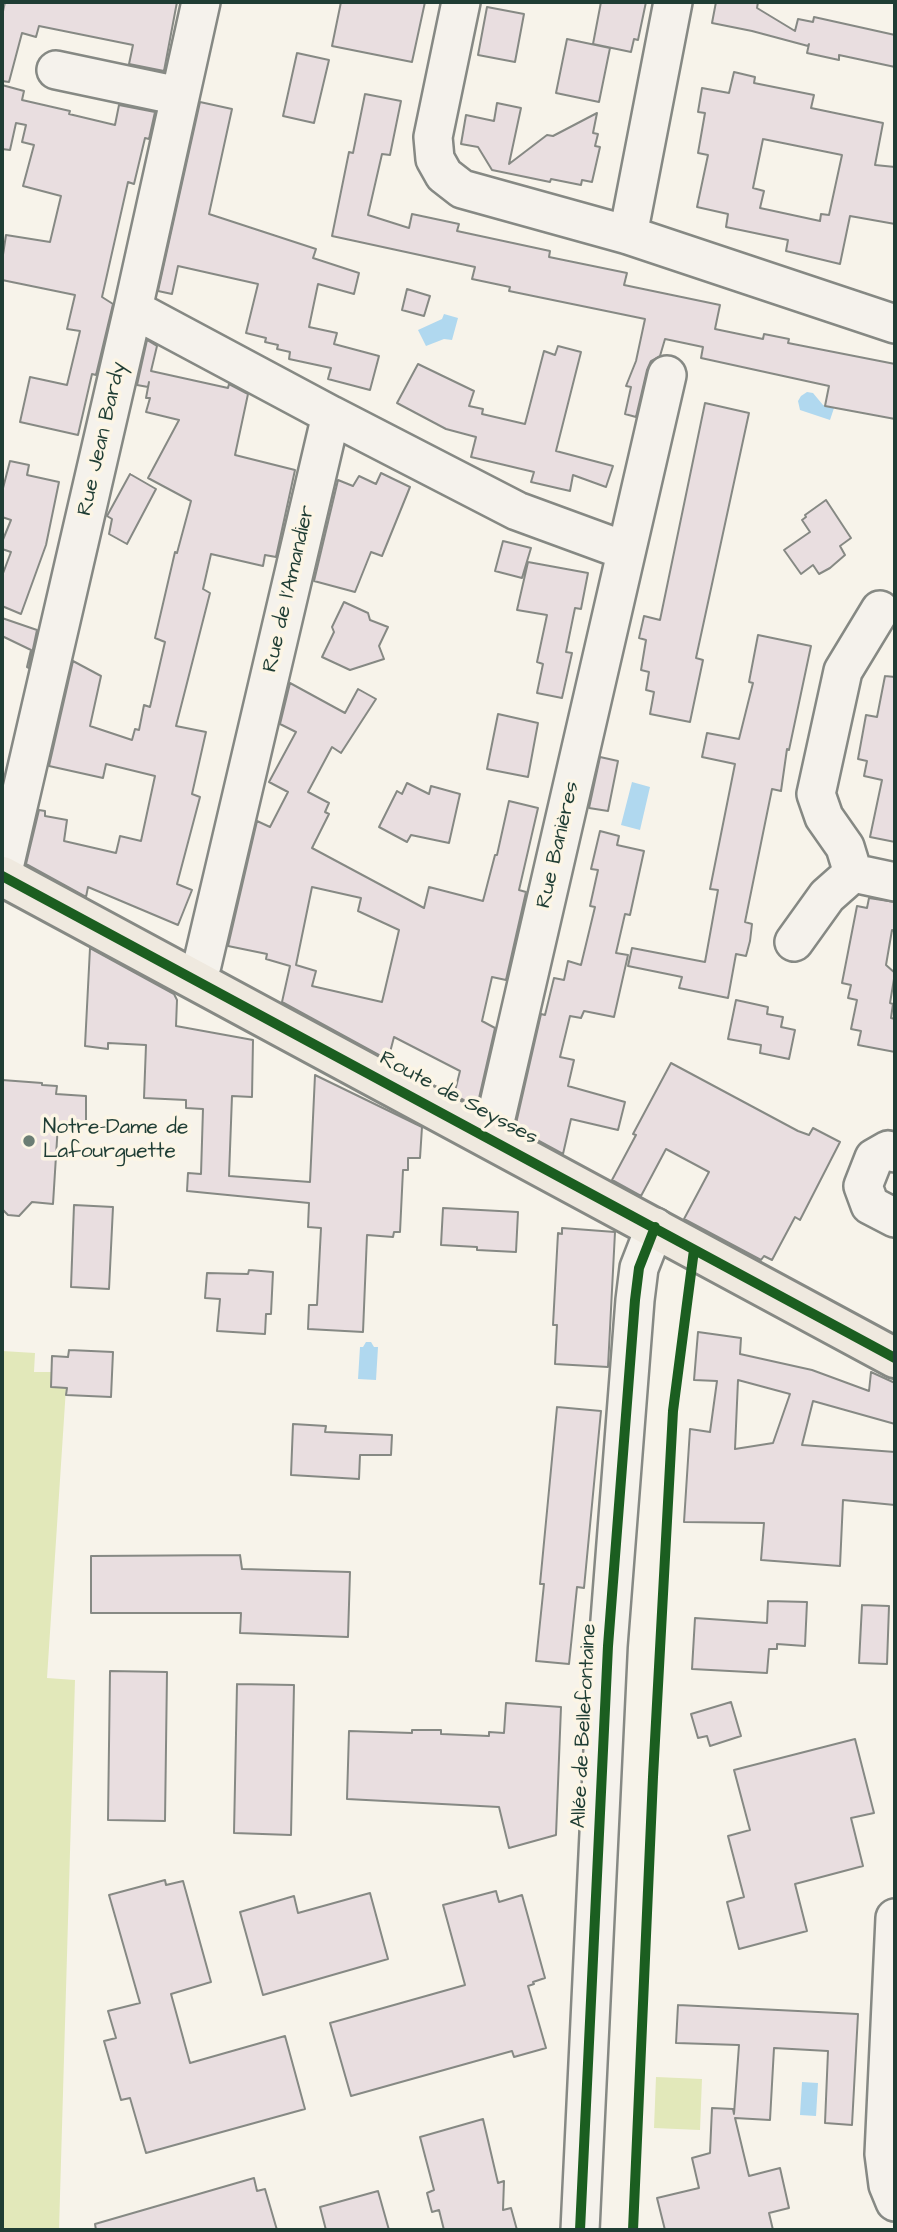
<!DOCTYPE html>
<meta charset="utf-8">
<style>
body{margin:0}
#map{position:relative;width:897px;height:2232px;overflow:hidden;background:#f7f3ea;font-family:"Architects Daughter",sans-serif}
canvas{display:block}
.frame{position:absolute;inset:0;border:4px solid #1f3d34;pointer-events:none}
</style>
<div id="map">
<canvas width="897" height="2232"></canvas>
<div class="frame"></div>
</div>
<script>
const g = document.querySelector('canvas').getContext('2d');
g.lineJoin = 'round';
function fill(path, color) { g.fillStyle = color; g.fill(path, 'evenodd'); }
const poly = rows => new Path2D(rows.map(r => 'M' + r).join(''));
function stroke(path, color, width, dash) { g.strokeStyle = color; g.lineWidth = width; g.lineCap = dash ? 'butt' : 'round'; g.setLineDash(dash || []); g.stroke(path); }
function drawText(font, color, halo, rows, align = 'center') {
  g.font = font + ' "Architects Daughter",sans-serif'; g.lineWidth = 7; g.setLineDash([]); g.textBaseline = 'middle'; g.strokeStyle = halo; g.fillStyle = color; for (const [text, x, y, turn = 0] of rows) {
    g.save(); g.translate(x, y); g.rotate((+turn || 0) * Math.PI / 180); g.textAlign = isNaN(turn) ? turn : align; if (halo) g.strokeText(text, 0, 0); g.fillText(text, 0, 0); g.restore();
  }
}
fill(poly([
 [2,1351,35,1353,34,1372,51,1372,51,1387,66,1388,47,1678,75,1680,59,2230,2,2230],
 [656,2077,702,2079,700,2130,654,2128]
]), '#e2e8ba');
fill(poly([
 [444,314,458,318,452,340,444,339,426,346,418,330,442,319],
 [807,392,813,393,823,405,834,408,830,420,800,410,798,401,801,396],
 [632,782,650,787,640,830,621,825],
 [366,1342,371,1342,374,1347,378,1347,376,1380,358,1379,360,1347,363,1347],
 [802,2082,818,2083,816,2116,800,2115]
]), '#b0d8ef');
const building = poly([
 [5,2,177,2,164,71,129,64,133,45,39,26,36,37,22,33,9,82,2,81,2,16,5,2],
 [341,2,425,2,412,62,332,46,341,2],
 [601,2,646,2,638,40,634,39,631,52,593,44,601,2],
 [716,2,758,2,757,8,795,31,798,19,813,22,814,17,895,35,895,67,839,55,839,60,807,53,809,44,808,46,752,31,712,23,716,2],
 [487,7,524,14,515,62,478,55,487,7],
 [567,39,610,48,599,102,556,93,567,39],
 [297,53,329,60,314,123,283,116,297,53],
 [734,72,755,77,754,83,814,95,811,108,883,123,875,165,895,167,895,224,850,216,840,264,786,251,788,240,726,227,728,214,697,207,708,155,698,153,705,113,698,112,702,88,729,93,734,72],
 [763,139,842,155,829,215,821,214,820,221,760,208,764,191,753,188,763,139],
 [2,85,24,91,22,100,70,111,69,114,115,125,119,105,155,112,149,139,145,138,134,184,128,182,102,297,113,304,96,375,92,374,78,435,20,422,30,377,67,385,80,331,67,329,75,295,2,280,2,261,6,235,50,242,61,196,23,186,34,145,22,142,26,125,16,123,10,150,2,149,2,85],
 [365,94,401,101,390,155,382,154,368,215,409,228,412,214,459,224,457,231,550,251,549,257,627,273,624,285,720,305,715,329,763,339,764,334,789,339,788,343,895,364,895,419,825,406,829,386,701,358,703,347,665,339,660,356,651,361,647,370,636,417,625,414,631,387,626,386,636,361,645,319,509,291,510,287,472,279,475,267,332,236,349,152,353,153,365,94],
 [200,102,232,109,209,214,316,249,313,258,359,273,354,294,318,284,309,327,337,333,334,344,379,356,370,390,328,379,331,368,289,359,290,352,277,349,278,345,265,342,266,338,246,333,258,284,178,266,172,294,158,291,200,102],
 [497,103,521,108,509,164,547,135,553,136,597,113,593,133,598,134,595,146,600,147,592,182,582,180,581,185,551,179,550,182,492,170,478,147,461,144,466,115,494,121,497,103],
 [407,289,430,296,424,316,402,310,407,289],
 [147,340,157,346,151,371,228,388,229,384,248,394,235,455,295,470,276,557,265,555,263,566,211,554,203,589,210,593,176,726,206,732,192,794,200,797,177,884,192,890,178,925,88,887,86,897,26,864,39,810,45,811,45,816,67,820,64,841,116,853,120,836,141,841,155,776,106,764,103,778,49,766,73,661,101,676,90,726,132,740,135,729,139,730,144,705,150,707,165,642,155,638,175,552,177,553,191,501,148,478,179,420,146,412,150,398,146,398,149,382,148,387,137,385,147,340],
 [558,346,581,352,556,451,613,466,606,487,573,475,570,491,531,482,534,472,471,457,476,437,446,429,397,403,418,364,474,391,469,406,483,409,482,414,525,424,544,351,555,355,558,346],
 [705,403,749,413,696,658,703,660,690,722,650,714,654,692,646,690,649,672,641,670,646,640,639,638,644,616,660,620,705,403],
 [10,461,29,465,27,475,59,482,46,545,21,614,2,606,2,576,11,552,2,549,2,542,11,520,2,517,2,492,10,461],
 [381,473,410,487,382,556,371,552,355,592,314,581,338,480,353,486,359,476,376,484,381,473],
 [130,474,156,489,127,544,109,534,112,519,107,516,130,474],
 [826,500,851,538,840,546,845,555,830,568,819,574,813,565,801,574,784,550,810,532,802,520,806,517,805,515,826,500],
 [503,541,531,548,522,578,495,571,503,541],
 [528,562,588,573,581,609,575,608,566,652,572,653,562,698,537,693,543,664,537,662,547,615,517,610,528,562],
 [344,602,368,613,370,620,388,627,379,646,384,659,350,670,322,657,334,632,332,627,344,602],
 [2,618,37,630,29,668,27,667,31,650,2,636,2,618],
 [758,635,811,646,789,750,787,749,781,791,772,789,761,843,745,922,752,924,750,941,746,956,736,954,728,998,679,988,682,977,628,966,632,948,705,962,718,890,710,889,735,764,702,757,707,733,739,739,753,683,749,682,758,635],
 [885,676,895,677,895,842,870,837,882,780,864,776,867,761,858,759,866,715,877,717,885,676],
 [290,683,345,713,358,689,376,699,341,753,332,747,308,792,329,803,325,812,329,814,312,848,424,908,429,887,483,901,495,855,497,855,509,801,538,808,519,890,526,892,506,980,492,977,482,1021,495,1028,477,1107,454,1095,460,1071,394,1037,388,1060,282,1002,290,966,266,959,267,954,228,946,257,821,270,827,288,792,269,782,296,732,280,724,290,683],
 [312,887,361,898,358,911,399,930,382,1002,312,986,316,971,296,965,312,887],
 [498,714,538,723,528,777,487,769,498,714],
 [600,757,618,761,608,811,589,808,600,757],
 [407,783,429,794,431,786,460,794,449,843,411,835,407,842,379,827,397,791,402,794,407,783],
 [600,831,619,836,617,845,644,851,630,915,625,914,616,953,628,955,614,1017,584,1011,581,1018,570,1016,560,1057,574,1060,568,1086,625,1102,618,1130,571,1119,563,1154,515,1128,541,1014,545,1015,554,978,564,980,568,961,581,965,595,907,590,906,598,870,591,869,600,831],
 [869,898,895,902,895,931,892,930,886,965,895,973,890,1003,893,1004,891,1018,895,1019,895,1052,858,1045,861,1031,851,1029,857,1000,848,998,851,985,842,983,857,906,867,908,869,898],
 [90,948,174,994,177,1000,176,1026,253,1040,252,1097,232,1096,229,1176,310,1182,315,1075,422,1127,420,1158,408,1158,408,1170,403,1170,400,1232,394,1232,393,1237,367,1235,363,1332,308,1329,309,1305,317,1305,321,1228,308,1227,309,1203,187,1191,188,1173,201,1174,203,1109,186,1108,186,1100,144,1098,146,1045,108,1043,108,1049,85,1046,90,948],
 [736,1000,768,1007,767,1014,783,1017,781,1027,795,1030,789,1059,760,1053,761,1045,728,1039,736,1000],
 [671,1063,798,1131,809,1135,813,1128,840,1142,800,1220,795,1217,772,1260,764,1256,761,1260,684,1219,709,1172,666,1149,641,1196,612,1180,636,1135,633,1134,671,1063],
 [2,1080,42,1083,42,1085,57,1086,56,1094,86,1096,86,1124,58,1124,53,1204,32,1202,19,1216,8,1215,2,1209,2,1080],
 [74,1205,113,1207,109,1289,71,1287,74,1205],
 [443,1208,518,1212,516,1252,477,1250,477,1247,441,1245,443,1208],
 [562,1228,615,1232,608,1367,555,1364,557,1325,553,1325,558,1233,562,1234,562,1228],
 [249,1270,273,1272,271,1314,266,1314,265,1334,217,1331,220,1299,205,1298,207,1273,248,1274,249,1270],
 [698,1332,741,1338,740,1354,812,1370,869,1391,871,1372,895,1383,895,1424,813,1401,802,1445,895,1452,895,1505,843,1500,840,1566,761,1560,764,1523,684,1522,690,1429,710,1432,717,1381,694,1380,698,1332],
 [738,1380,790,1394,773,1443,735,1449,738,1380],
 [69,1350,113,1352,111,1397,66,1395,67,1388,51,1387,52,1356,68,1357,69,1350],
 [557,1407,601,1411,584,1588,577,1587,569,1664,536,1661,544,1584,540,1584,557,1407],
 [293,1424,326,1426,325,1432,392,1435,391,1455,360,1455,359,1479,291,1475,293,1424],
 [240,1555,242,1569,350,1572,348,1637,240,1633,241,1613,91,1613,91,1556,240,1555],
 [768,1601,807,1602,805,1646,777,1644,777,1649,769,1649,767,1673,692,1669,695,1618,767,1623,768,1601],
 [862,1605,889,1606,887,1664,859,1663,862,1605],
 [110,1671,167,1672,165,1821,108,1820,110,1671],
 [237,1684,294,1685,291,1835,234,1833,237,1684],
 [731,1702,741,1736,710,1746,707,1736,698,1738,691,1714,731,1702],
 [506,1703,561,1707,556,1835,509,1848,499,1807,347,1799,349,1731,412,1733,412,1730,441,1730,441,1734,489,1736,489,1732,504,1733,506,1703],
 [855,1739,874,1813,851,1818,863,1866,795,1884,807,1931,739,1949,727,1902,744,1897,728,1836,750,1830,734,1770,855,1739],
 [165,1880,166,1885,183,1881,211,1982,171,1994,190,2063,285,2036,305,2109,146,2153,130,2098,121,2100,104,2041,116,2038,108,2011,140,2003,109,1895,165,1880],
 [496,1891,499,1902,522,1895,545,1978,533,1982,534,1984,528,1986,546,2048,514,2057,512,2051,351,2096,330,2023,465,1985,443,1905,496,1891],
 [370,1893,388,1959,263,1995,240,1912,294,1896,298,1913,370,1893],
 [678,2005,858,2014,852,2125,825,2123,828,2051,774,2048,770,2120,735,2118,749,2176,780,2168,789,2208,769,2213,773,2230,665,2230,657,2198,699,2188,692,2158,710,2153,712,2108,733,2109,734,2114,739,2045,676,2043,678,2005],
 [483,2119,498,2183,504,2181,503,2210,511,2208,517,2230,444,2230,439,2210,432,2212,427,2193,434,2190,420,2137,483,2119],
 [254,2178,257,2191,265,2189,277,2230,96,2230,95,2224,254,2178],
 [378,2191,389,2230,326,2230,320,2207,378,2191]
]);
fill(building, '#e9dee0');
stroke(building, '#868984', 2);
const minor = poly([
 [461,2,433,137,435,159,444,175,462,189,628,235,895,324],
 [56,70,179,96],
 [628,235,673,2],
 [133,309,331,415,202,965,195,980],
 [331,415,517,511,626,551],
 [880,610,843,671,816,794,824,817,845,847,853,873,895,882],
 [2,876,133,309,201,2],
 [794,942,827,896,853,873],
 [491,1139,667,375],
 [895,1153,888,1150,874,1158,863,1186,870,1205,895,1218],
 [895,1918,884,2154,888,2185,895,2202],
 [580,2230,608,1646,635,1300,639,1268,655,1227]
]);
const major = poly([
 [2,876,895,1358]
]);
stroke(minor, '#868984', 42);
stroke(major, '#868984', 44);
stroke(minor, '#f5f2ec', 37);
stroke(major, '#efe9df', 38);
stroke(poly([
 [2,876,895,1358],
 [580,2230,608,1646,635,1300,639,1268,655,1227],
 [633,2230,653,1777,673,1411,694,1250]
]), '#1b5e20', 10);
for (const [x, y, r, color] of [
 [29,1141,7,"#6b7d74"]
]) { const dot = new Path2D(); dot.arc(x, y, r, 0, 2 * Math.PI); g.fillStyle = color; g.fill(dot); stroke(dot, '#fcf5e5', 2.5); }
drawText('21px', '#1f3d34', '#fcf5e5', [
 ["Rue Jean Bardy",103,439,-77],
 ["Rue de l'Amandier",290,589,-77],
 ["Rue Banières",559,845,-77],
 ["Route de Seysses",458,1099,28],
 ["Allée de Bellefontaine",585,1726,-87]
]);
drawText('21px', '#1f3d34', '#fcf5e5', [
 ["Notre-Dame de",43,1129],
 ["Lafourguette",43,1153]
], 'left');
</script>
